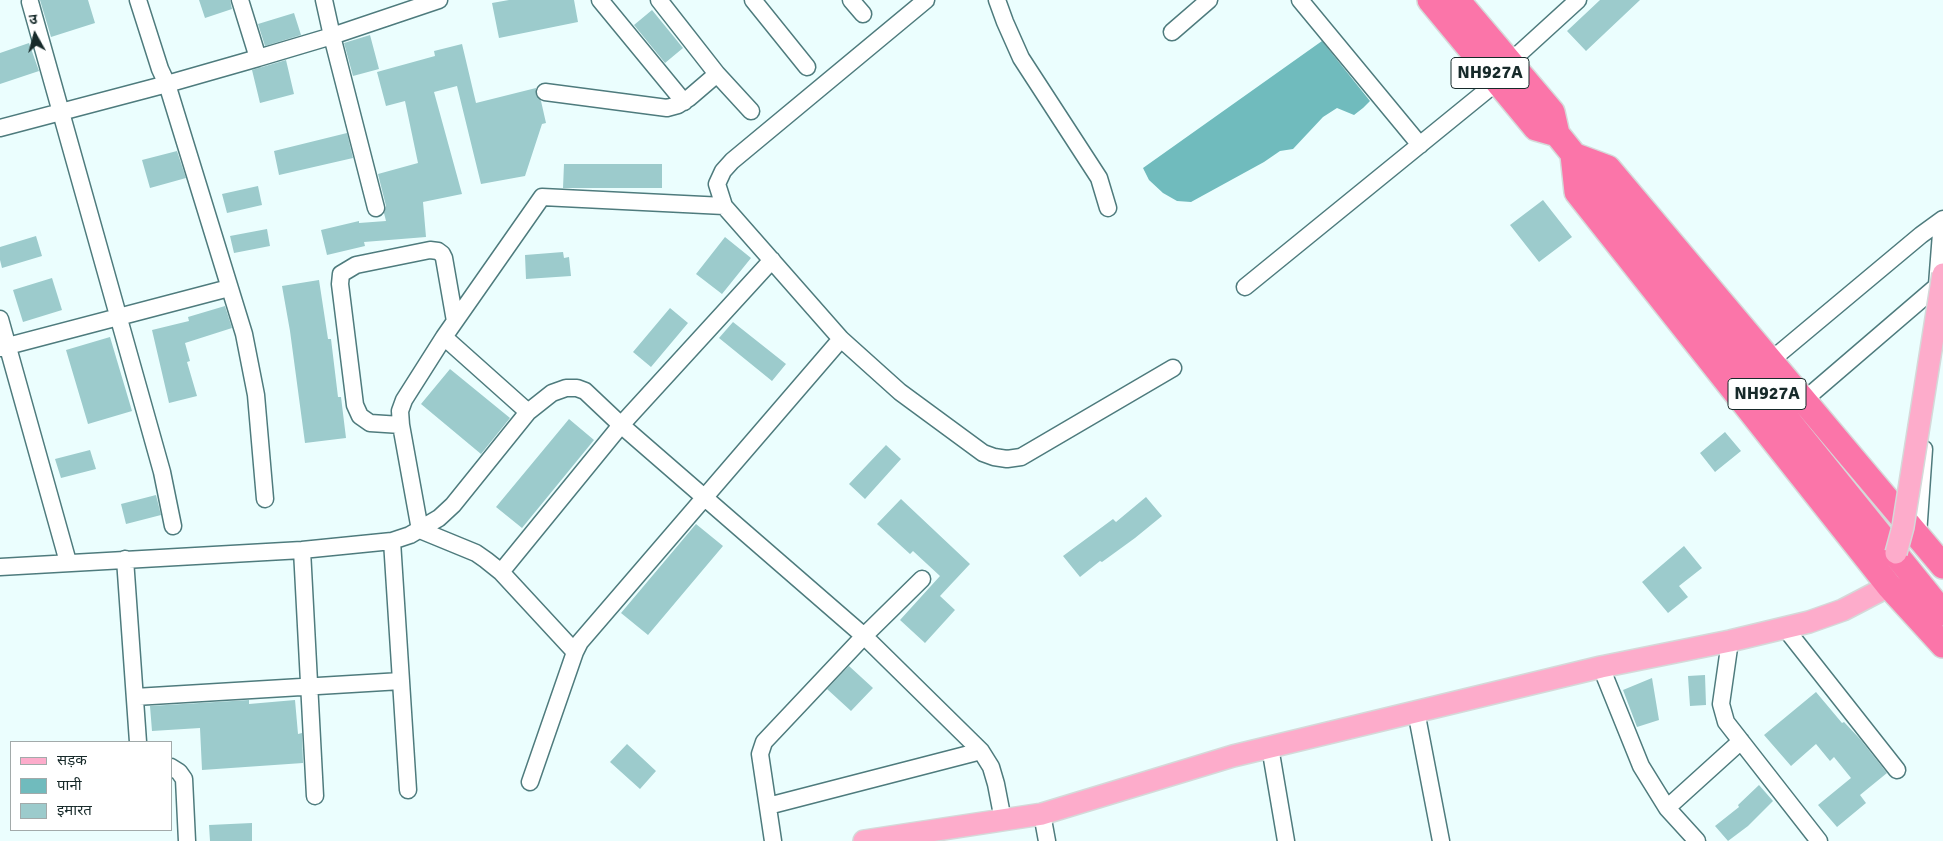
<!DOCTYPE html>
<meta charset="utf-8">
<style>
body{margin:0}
#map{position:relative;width:1943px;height:841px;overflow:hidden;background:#ebfefe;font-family:Signika,"Noto Sans Devanagari",sans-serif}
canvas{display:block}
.legend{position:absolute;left:10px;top:741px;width:162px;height:90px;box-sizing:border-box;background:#fff;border:1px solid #a2aaaa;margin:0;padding:6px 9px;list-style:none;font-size:15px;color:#172a2a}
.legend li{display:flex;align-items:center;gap:10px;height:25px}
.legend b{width:25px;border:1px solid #a2aaaa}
.north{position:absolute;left:10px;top:10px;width:50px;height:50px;-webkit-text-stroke:4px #fff;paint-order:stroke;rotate:353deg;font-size:14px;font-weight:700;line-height:20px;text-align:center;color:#172a2a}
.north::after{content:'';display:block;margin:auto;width:18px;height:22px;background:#172a2a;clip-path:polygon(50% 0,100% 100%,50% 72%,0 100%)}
</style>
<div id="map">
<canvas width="1943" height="841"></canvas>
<ul class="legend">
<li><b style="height:6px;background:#fdaccb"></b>सड़क</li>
<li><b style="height:14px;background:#70bbbd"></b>पानी</li>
<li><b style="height:14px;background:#9ccbcc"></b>इमारत</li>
</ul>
<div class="north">उ</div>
</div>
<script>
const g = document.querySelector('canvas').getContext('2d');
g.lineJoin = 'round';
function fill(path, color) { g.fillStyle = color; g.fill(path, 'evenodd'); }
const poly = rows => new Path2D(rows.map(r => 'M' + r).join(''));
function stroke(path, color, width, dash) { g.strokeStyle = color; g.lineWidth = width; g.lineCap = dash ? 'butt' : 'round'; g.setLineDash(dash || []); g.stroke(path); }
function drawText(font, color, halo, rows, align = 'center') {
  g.font = font + ' Signika,sans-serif'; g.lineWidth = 4; g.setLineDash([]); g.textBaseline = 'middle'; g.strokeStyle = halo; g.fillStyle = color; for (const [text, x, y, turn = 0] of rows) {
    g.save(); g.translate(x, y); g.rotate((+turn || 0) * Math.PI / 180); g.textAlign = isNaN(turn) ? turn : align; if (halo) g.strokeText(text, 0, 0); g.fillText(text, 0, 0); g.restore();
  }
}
fill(poly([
 [1322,41,1370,101,1363,108,1354,115,1337,108,1323,117,1293,149,1280,151,1264,162,1191,202,1177,201,1163,193,1149,180,1143,168]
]), '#70bbbd');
fill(poly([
 [40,0,88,0,95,23,51,37],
 [199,0,230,0,232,9,205,18],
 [509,0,574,0,578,22,499,38,492,3],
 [1600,0,1640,0,1586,51,1567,31],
 [652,10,683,48,665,63,634,25],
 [294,13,301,35,265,46,258,24],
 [370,35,379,69,353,76,344,43],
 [29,43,39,71,0,84,0,53],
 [462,44,476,103,536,88,536,95,541,101,546,123,542,124,525,176,481,184,457,86,434,92,462,194,423,202,426,237,364,242,365,246,327,255,321,230,359,221,359,223,386,221,384,213,386,206,378,174,418,163,405,101,386,106,377,72,435,56,434,51],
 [286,60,294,94,260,103,252,70],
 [347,133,353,158,279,175,274,151],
 [177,151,186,178,150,188,142,160],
 [564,164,662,164,662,188,563,188],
 [258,186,262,205,227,213,222,194],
 [1543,200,1572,237,1539,262,1510,225],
 [267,229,270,246,234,253,230,236],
 [36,236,42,256,2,268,0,260,0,247],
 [725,237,751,258,722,294,696,274],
 [563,252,564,258,569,257,571,276,526,279,525,255],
 [52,278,62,310,23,322,13,290],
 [319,280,328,339,331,339,338,397,341,397,346,438,305,443,290,331,282,286],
 [225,306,232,328,185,343,190,361,187,362,197,396,169,403,152,330,189,321,188,317],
 [670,308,688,323,651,367,633,352],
 [733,322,786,364,772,381,719,338],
 [110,337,132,411,88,424,66,350],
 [450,369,510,418,481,454,421,404],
 [569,419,594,440,522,528,496,507],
 [1725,432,1741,451,1715,472,1700,453],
 [886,445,901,459,865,499,849,484],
 [90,450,96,469,61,478,55,459],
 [156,495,161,515,126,524,121,504],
 [1146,497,1162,516,1135,538,1102,562,1100,561,1080,577,1063,556,1113,519,1116,522],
 [901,499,970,564,940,596,955,610,925,643,900,620,940,576,913,551,910,554,877,524],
 [696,524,723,546,648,635,621,613],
 [1684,546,1702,568,1679,586,1688,597,1668,613,1642,582],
 [849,666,873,688,851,711,827,689],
 [1705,675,1706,705,1690,706,1688,676],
 [1652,678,1659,720,1637,727,1623,690],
 [1816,692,1842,723,1844,722,1860,739,1887,773,1860,795,1866,803,1837,827,1818,805,1851,778,1834,757,1830,761,1816,744,1791,766,1764,735],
 [249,700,249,704,295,700,298,734,302,733,303,763,202,770,200,728,152,731,150,706],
 [627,744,656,771,640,789,610,762],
 [1759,785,1773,801,1748,826,1728,841,1715,826,1739,807,1738,805],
 [252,823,252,841,210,841,209,825]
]), '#9ccbcc');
const minor = poly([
 [138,0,160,69,167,84,244,334,256,395,265,499],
 [240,0,258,58,332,36,376,208],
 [324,0,332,36,439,0],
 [600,0,684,102],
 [659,0,717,74,751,111],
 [753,0,807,67],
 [851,0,863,14],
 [926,0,732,161,723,171,717,184,724,206,841,339,900,392,983,453,994,457,1007,459,1021,457,1173,368],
 [997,0,1005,22,1021,58,1099,178,1108,208],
 [1300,0,1420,145],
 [30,2,162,472,173,526],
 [1172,32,1209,0],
 [1510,62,1578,0],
 [545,92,667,108,678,105,689,98,717,74],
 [0,128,167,84,258,58],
 [1937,285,1942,220],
 [1245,287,1497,82],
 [0,319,68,562],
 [444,337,528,412],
 [0,348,229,288],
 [1769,362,1921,235,1943,219],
 [1803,401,1937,286],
 [401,425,370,423,360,416,355,405,340,284,341,274,356,265,430,250,438,251,442,254,444,258,455,321],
 [1918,535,1924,449],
 [392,541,408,790],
 [302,550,315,796],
 [125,559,138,742],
 [0,567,302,550,392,541,410,535,439,518,453,505,528,412,552,393,566,388,577,388,585,391,621,425,864,636,981,751,991,767,996,784,1003,820],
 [501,572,621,425,772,260],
 [1785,628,1897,770],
 [1730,641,1721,704,1726,722,1819,841],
 [575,652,501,572,486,560,476,553,420,530,401,425,400,411,404,400,444,337,542,197,724,206],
 [1601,667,1641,766,1667,808,1697,841],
 [135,697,401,681],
 [1416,711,1441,841],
 [1270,747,1286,841],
 [171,767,179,772,184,779,187,841],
 [530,782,575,652,580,642,841,339],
 [768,806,981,751],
 [1667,808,1741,741],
 [1042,814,1047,841],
 [773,841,760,754,764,742,864,636,922,579]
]);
const major = poly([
 [864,841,1042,814,1233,756,1601,667,1730,641,1809,622,1843,610,1889,586]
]);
const highway = poly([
 [1430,0,1536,128,1557,134],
 [1457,0,1552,112,1557,134,1943,613],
 [1943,566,1608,168,1573,155,1577,192,1889,586,1943,645]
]);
stroke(minor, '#4e7b7d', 19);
stroke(major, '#d5d9d9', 24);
stroke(highway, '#d5d9d9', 28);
stroke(minor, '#fff', 16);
stroke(major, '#fdaccb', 21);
stroke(highway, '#fb75a9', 25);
const majorBridge = poly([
 [1896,553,1903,527,1943,274]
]);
stroke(majorBridge, '#d5d9d9', 24, []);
stroke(majorBridge, '#fdaccb', 21);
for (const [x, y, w] of [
 [1490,73,78],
 [1767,394,78]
]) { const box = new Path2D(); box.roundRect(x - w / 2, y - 15.5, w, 31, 4); g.fillStyle = '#fff'; g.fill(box); stroke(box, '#172a2a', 1); }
drawText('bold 18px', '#172a2a', null, [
 ["NH927A",1490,73],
 ["NH927A",1767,394]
]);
</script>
